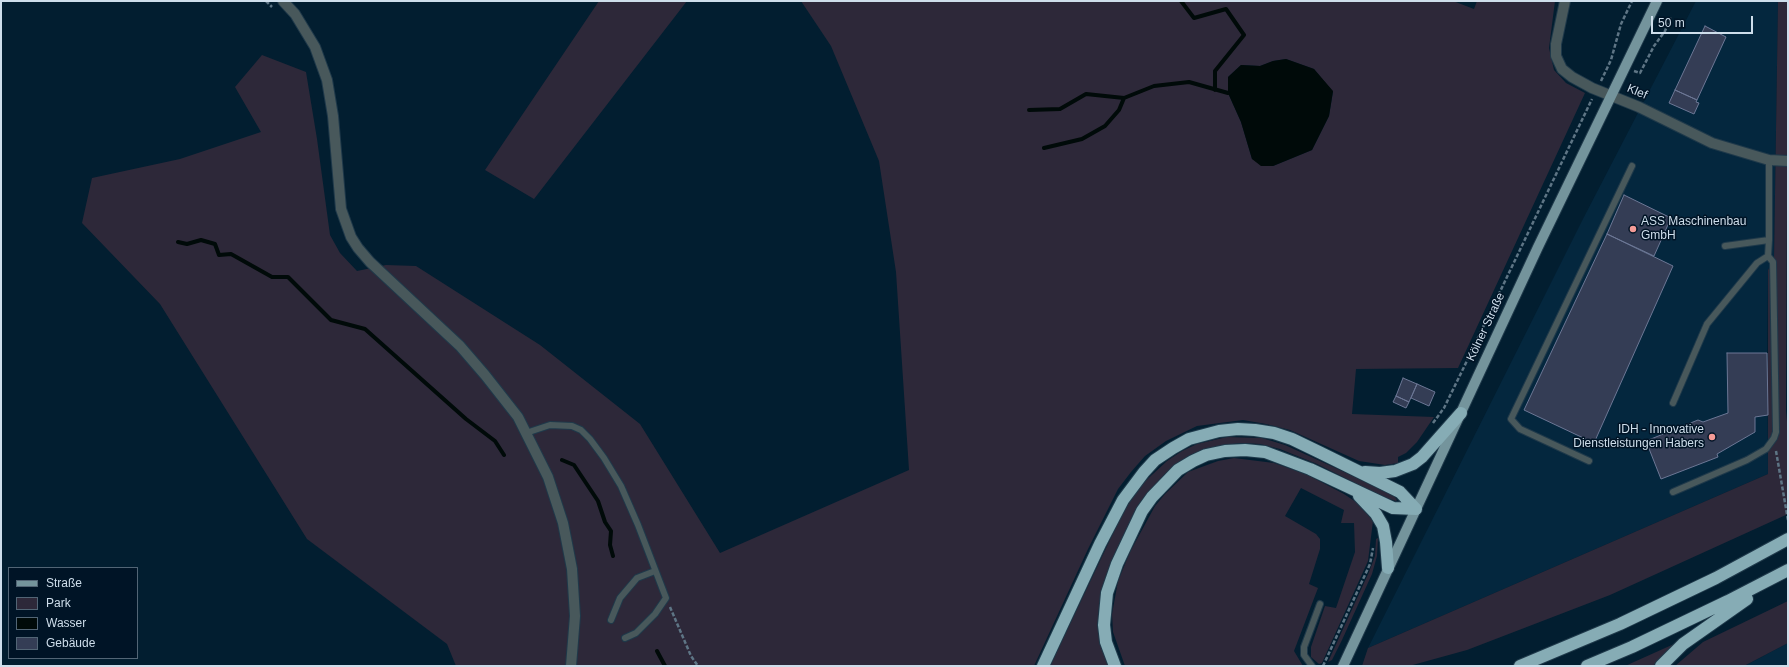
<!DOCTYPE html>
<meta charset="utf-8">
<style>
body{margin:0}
#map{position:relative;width:1789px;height:667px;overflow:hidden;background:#021e30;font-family:Helvetica,sans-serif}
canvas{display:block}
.frame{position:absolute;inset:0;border:2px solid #cedeeb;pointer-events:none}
.legend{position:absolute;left:8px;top:567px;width:130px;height:92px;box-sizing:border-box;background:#001426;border:1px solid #526575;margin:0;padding:5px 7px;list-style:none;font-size:12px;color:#cedeeb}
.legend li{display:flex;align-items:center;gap:8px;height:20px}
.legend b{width:20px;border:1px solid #526575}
.scale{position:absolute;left:1651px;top:16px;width:102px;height:18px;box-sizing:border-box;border:2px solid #cedeeb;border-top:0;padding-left:5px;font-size:12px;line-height:14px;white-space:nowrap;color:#cedeeb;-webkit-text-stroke:3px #001426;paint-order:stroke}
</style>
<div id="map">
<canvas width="1789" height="667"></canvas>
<div class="frame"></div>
<ul class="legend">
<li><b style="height:5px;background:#74949c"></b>Straße</li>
<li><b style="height:11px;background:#2d2839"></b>Park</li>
<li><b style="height:11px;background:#000a09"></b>Wasser</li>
<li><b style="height:11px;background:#343d55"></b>Gebäude</li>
</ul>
<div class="scale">50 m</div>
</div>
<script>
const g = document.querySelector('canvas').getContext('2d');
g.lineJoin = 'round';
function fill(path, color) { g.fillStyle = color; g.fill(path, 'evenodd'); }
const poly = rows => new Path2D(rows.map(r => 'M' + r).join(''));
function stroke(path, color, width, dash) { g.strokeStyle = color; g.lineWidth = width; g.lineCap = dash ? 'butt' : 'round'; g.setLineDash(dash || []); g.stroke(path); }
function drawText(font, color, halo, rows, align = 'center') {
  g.font = font + ' Helvetica,sans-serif'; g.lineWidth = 3; g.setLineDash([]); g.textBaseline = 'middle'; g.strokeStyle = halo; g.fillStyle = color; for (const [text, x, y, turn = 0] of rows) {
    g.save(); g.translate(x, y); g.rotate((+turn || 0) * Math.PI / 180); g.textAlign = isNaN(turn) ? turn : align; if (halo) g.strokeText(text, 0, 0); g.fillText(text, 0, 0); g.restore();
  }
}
fill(poly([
 [1696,1,1778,1,1774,259,1768,270,1767,353,1768,474,1368,648,1584,217],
 [1788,643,1788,666,1744,666,1752,662]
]), '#04273e');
fill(poly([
 [599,1,687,1,534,199,485,170],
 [801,1,1453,1,1474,9,1477,1,1555,1,1549,48,1554,70,1566,83,1585,93,1458,368,1356,369,1352,414,1434,417,1417,442,1406,453,1398,457,1398,463,1385,465,1359,461,1290,430,1266,424,1243,420,1197,426,1166,441,1145,456,1131,472,1118,489,1088,549,1034,666,456,666,447,644,307,539,160,304,82,223,92,178,180,159,261,132,235,87,262,55,306,72,317,139,330,235,340,253,357,271,386,265,416,266,540,345,640,424,720,553,909,470,896,272,879,161,831,46],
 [1286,59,1314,69,1333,92,1329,116,1312,150,1273,166,1252,159,1241,122,1228,93,1228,77,1241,65,1260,66,1273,61],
 [1778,1,1788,1,1786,411,1788,432,1788,514,1610,595,1467,650,1409,666,1362,666,1368,648,1768,474,1768,270,1774,259],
 [1227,437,1262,438,1285,445,1386,491,1394,496,1397,500,1396,501,1383,497,1317,464,1280,449,1260,444,1242,443,1223,445,1190,455,1166,473,1146,497,1115,554,1108,572,1101,595,1098,615,1101,646,1108,666,1050,666,1118,523,1131,498,1141,485,1167,461,1182,451,1197,444],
 [1234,458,1274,463,1308,475,1344,494,1359,504,1373,521,1368,561,1322,663,1319,664,1311,657,1311,647,1325,606,1336,608,1355,552,1354,523,1341,523,1344,510,1301,488,1285,516,1316,534,1320,539,1320,549,1309,584,1318,588,1294,651,1303,666,1125,666,1113,632,1112,614,1118,581,1130,552,1155,506,1165,494,1188,472,1218,461],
 [1378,538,1377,556,1372,574,1342,640,1332,660,1328,662,1369,572,1375,556,1376,539],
 [1788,601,1788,643,1744,666,1675,666,1703,642],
 [1674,644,1675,645,1653,666,1625,666]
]), '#2d2839');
fill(poly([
 [1286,59,1314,69,1333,91,1329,116,1312,150,1273,166,1261,166,1252,159,1241,122,1228,93,1228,77,1241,65,1260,66,1273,61]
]), '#000a09');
stroke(poly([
 [1181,1,1194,18,1226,9,1244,35,1215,71,1215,90],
 [1029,110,1060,109,1086,94,1124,98,1154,86,1189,82,1228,93],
 [1044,148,1082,139,1105,126,1119,110,1124,98],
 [178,242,187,244,201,240,215,244,219,255,231,254,272,277,288,277,331,320,365,329,466,419,495,441,504,455],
 [562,460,574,465,598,501,605,522,611,531,610,545,613,556],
 [657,651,665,666]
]), '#000a09', 4);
const building = poly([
 [1705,26,1726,37,1697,100,1675,90,1705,26],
 [1675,90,1697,100,1696,102,1699,103,1694,114,1669,103,1675,90],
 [1624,195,1671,218,1654,256,1607,234,1624,195],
 [1607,234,1673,266,1594,443,1524,410,1607,234],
 [1727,353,1767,353,1768,415,1755,417,1755,432,1717,454,1718,457,1661,479,1646,441,1698,420,1703,422,1728,413,1727,353],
 [1403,378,1417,384,1409,402,1396,396,1403,378],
 [1417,384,1435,392,1429,406,1411,398,1417,384],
 [1396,396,1409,402,1406,408,1393,402,1396,396]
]);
fill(building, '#343d55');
stroke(building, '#6c7795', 1);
const service = poly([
 [1725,246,1769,240,1769,160],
 [1673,403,1707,324,1757,263,1768,256,1769,240],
 [526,433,550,425,572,426,581,430,590,439,604,458,621,486,638,525,666,598,655,614,636,633,625,638],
 [1589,461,1520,429,1511,419,1632,166],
 [1673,492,1747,460,1766,449,1774,438,1776,432,1773,262,1768,256],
 [611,620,620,598,637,578,655,571],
 [1312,666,1304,655,1304,647,1320,604]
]);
const minor = poly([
 [1565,1,1556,44,1556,56,1562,69,1572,77,1592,88,1639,107,1712,143,1769,160,1788,161]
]);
const tertiary = poly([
 [283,1,295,14,315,47,327,80,333,116,341,209,351,237,358,248,370,262,460,346,485,375,518,417,548,477,563,523,572,569,575,616,571,666]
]);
const primary = poly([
 [1343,666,1538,247,1657,1]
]);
const motorway = poly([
 [1365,472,1380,473,1395,471,1413,464,1422,457,1461,413],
 [1359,496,1376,514,1383,526,1386,542,1388,568],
 [1043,666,1100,544,1123,500,1144,472,1155,460,1173,448,1189,439,1219,431,1238,429,1255,430,1274,433,1292,439,1321,453,1400,492,1416,509],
 [1115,666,1106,642,1104,625,1107,593,1117,564,1142,511,1152,497,1178,470,1193,461,1206,455,1225,451,1245,450,1265,452,1310,469,1393,508,1416,509],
 [1520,666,1620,624,1716,578,1788,539],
 [1587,666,1632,647,1728,601,1788,570],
 [1661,666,1683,644,1747,599]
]);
stroke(service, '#1f394a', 8);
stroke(minor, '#1f394a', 12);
stroke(tertiary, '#1f394a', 12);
stroke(primary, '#1f394a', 12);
stroke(motorway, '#1f394a', 14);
stroke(poly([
 [266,1,272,7],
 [1634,71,1640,73,1654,46,1665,31,1671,16],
 [1601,81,1611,60,1621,24,1632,1],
 [1433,423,1444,408,1464,367,1592,99],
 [1776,451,1788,520],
 [670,607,691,656,698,666],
 [1323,666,1370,564,1373,548]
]), '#5e7585', 2.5, [4, 2]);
stroke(service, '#48585b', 6);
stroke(minor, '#48585b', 10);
stroke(tertiary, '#48585b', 10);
stroke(primary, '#74949c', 10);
stroke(motorway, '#86acb5', 12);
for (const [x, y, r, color] of [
 [1633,229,4,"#f59b97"],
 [1712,437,4,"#f59b97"]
]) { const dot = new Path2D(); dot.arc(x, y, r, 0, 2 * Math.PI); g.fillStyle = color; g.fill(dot); stroke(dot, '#001426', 1.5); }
drawText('12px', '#cedeeb', '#001426', [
 ["Klef",1637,92,23],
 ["Kölner Straße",1486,327,-65]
]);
drawText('12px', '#cedeeb', '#001426', [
 ["ASS Maschinenbau",1641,222],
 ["GmbH",1641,236],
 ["IDH - Innovative",1704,430,"right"],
 ["Dienstleistungen Habers",1704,444,"right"]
], 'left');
</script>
